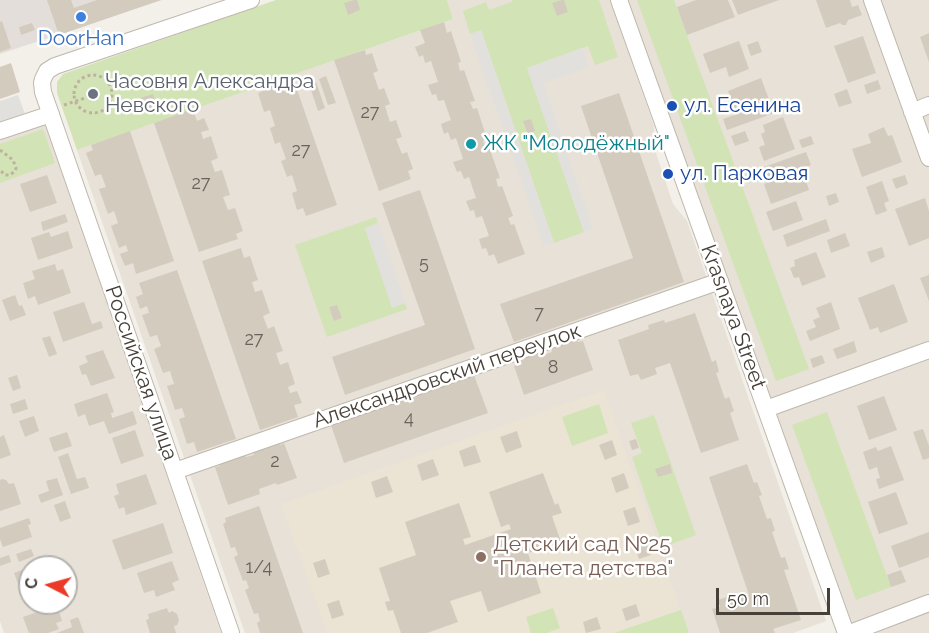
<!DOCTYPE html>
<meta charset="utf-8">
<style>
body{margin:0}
#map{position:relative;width:929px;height:633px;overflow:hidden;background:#f3efe9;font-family:Raleway,sans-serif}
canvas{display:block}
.north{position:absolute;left:18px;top:555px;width:60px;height:60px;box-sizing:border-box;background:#fff;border:2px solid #b5b3af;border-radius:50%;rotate:276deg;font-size:16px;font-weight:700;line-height:24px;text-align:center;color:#464038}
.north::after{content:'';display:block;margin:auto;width:21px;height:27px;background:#eb3a28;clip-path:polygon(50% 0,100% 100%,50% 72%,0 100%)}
.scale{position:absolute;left:716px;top:588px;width:114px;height:27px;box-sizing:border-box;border:3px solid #464038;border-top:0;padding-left:8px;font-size:18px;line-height:21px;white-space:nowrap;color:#464038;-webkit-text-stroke:4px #fff;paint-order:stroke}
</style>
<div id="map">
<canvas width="929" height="633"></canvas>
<div class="north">С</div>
<div class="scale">50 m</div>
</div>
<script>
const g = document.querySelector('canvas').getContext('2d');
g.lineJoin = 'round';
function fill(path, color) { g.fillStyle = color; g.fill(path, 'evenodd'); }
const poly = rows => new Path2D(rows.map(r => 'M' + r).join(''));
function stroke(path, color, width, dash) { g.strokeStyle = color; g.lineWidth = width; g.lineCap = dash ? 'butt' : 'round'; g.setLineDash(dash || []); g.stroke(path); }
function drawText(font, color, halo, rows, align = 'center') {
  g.font = font + ' Raleway,sans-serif'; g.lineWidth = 5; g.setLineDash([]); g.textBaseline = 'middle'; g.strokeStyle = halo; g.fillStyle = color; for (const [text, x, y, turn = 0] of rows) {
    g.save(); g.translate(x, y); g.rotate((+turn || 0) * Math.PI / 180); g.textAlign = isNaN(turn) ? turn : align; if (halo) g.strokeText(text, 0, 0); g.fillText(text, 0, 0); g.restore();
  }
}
fill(poly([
 [447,0,610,0,654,126,654,147,673,204,687,221,826,621,793,633,245,633,77,150,453,19],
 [628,0,929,0,929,633,852,633],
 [44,121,221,633,4,633,0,621,0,137],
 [30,567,66,567,66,603,30,603]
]), '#e7e1d7');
fill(poly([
 [0,0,162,0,0,54]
]), '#e3deda');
fill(poly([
 [604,390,681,610,614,633,327,633,281,504]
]), '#ebe3d4');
fill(poly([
 [276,0,447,0,453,19,77,150,57,93,57,82,63,74],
 [512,0,599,0,618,57,595,65,588,46,527,68,584,232,554,243,481,30,470,34,463,11,486,2,489,10,512,2],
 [637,0,674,0,809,369,776,381],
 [43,129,55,163,0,183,0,144],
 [376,217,378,223,365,228,392,307,405,303,407,309,327,337,295,245],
 [599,404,608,433,572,446,562,417],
 [827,412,891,587,856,600,792,425],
 [654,415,696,535,663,547,632,457,642,453,631,423],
 [553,608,560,628,547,633,531,633,526,617],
 [681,610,689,633,614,633]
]), '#d2e4b5');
fill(poly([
 [481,30,554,243,544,246,470,34],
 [582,48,589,67,543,83,593,229,584,232,527,68],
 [18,95,25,114,0,122,0,101],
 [378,223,405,303,392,308,365,228]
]), '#e2e0dd');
fill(poly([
 [47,0,71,0,74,8,97,0,161,0,59,35],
 [354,0,357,0,360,10,348,15,344,3],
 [562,0,564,0,568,12,557,16,552,3],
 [696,0,728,0,735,17,687,35,677,7],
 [732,0,779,0,738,15],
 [816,0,850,0,852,7,858,5,862,15,848,20,846,25,842,25,840,23,826,28],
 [2,21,11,48,0,52,0,22],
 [444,22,447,33,451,31,461,62,458,63,460,71,464,70,475,101,470,102,473,109,477,108,487,139,483,141,486,148,489,147,500,178,496,179,498,187,502,186,513,216,508,218,511,225,514,224,525,254,498,264,494,254,489,256,486,248,482,249,479,239,489,236,482,216,476,218,474,210,470,211,466,201,476,198,469,177,464,179,461,171,457,172,453,162,463,159,456,138,451,140,448,132,444,134,441,124,451,120,444,100,438,101,436,94,432,95,428,85,438,82,431,61,425,63,423,55,419,57,415,47,425,43,420,30],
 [32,23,35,30,21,35,19,27],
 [929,33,929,62,920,37],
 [863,36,876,73,848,83,834,46],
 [739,41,749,69,729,77,726,67,710,73,703,54],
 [758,41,762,52,751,56,747,45],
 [365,50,366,55,372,53,378,71,373,73,379,90,384,88,390,104,385,106,390,122,396,120,402,137,396,139,402,154,407,152,413,169,408,171,411,179,379,191,334,60],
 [11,63,20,92,0,99,0,67],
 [292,75,337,205,306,216,303,208,297,210,292,193,297,191,292,175,287,177,281,161,286,159,280,142,275,144,270,128,275,126,270,110,264,112,258,93,263,91,261,86],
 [326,76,336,103,328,105,319,79],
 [761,78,774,113,727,130,723,119,737,114,728,91],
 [878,80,881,89,867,94,864,85],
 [316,82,325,108,318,111,309,84],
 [97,88,100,98,90,102,87,92],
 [847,89,852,103,839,107,834,94],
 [619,93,684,282,514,342,500,304,633,258,581,106],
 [153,94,157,106,144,110,140,98],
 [193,109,197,121,204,118,209,130,201,132,203,139,211,136,218,158,211,161,215,172,222,170,230,195,223,197,228,210,235,208,243,231,236,234,238,239,199,252,154,123],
 [783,117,795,149,764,161,759,147,765,145,761,134,765,132,763,125],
 [531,119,535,131,528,134,523,121],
 [884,127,888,136,892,135,902,162,862,177,852,149,871,143,868,134],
 [130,131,174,261,136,274,133,263,125,266,120,254,128,251,126,245,119,248,111,226,118,223,114,211,108,214,99,189,106,187,101,174,95,176,86,153,93,150,91,145],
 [745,131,749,141,735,146,731,136],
 [811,136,814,144,802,148,799,140],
 [806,152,811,165,802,169,809,190,771,204,764,184,769,182,764,167],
 [47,175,57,203,30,212,20,184],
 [905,175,908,184,896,189,892,179],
 [882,181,889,201,884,203,887,211,876,215,866,187],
 [420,190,475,349,345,395,332,357,425,325,382,203],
 [836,193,839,202,829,206,826,196],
 [925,198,929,211,929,238,909,246,895,209],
 [796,201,803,220,773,231,766,212],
 [65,214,68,222,43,231,41,222],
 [826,219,830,231,787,247,783,235],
 [68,231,73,248,38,260,31,238,49,232,51,237],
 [845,233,850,246,831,253,827,240],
 [882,247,885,257,871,263,867,252],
 [241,248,244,258,250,256,258,280,252,282,255,292,262,290,270,313,263,316,268,329,274,326,283,351,276,353,280,365,288,362,295,384,288,387,290,393,297,391,302,403,294,405,298,417,260,430,202,261],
 [816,252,826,277,802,286,799,277,794,278,790,268,795,266,794,260],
 [55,264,57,271,63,269,71,293,38,305,35,296,28,299,23,283,35,279,32,271],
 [177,270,236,439,197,452,194,442,187,444,179,419,185,417,182,408,175,410,167,386,174,384,170,371,163,373,154,349,161,346,157,335,150,337,142,315,149,313,147,306,140,309,136,297,143,294,139,283],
 [929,275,929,301,920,278],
 [894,284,908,322,880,333,878,327,870,330,858,298],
 [15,295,19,306,22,305,26,315,10,321,2,300],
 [84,302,92,324,101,321,103,328,63,342,53,312],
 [831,302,840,329,810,341,806,331,816,327,813,320,820,317,816,308],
 [337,305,342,318,334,321,329,307],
 [695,313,712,362,716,360,719,372,716,373,725,399,729,397,734,411,730,413,739,440,701,453,670,363,655,368,657,374,641,380,638,374,630,376,618,340,649,329,648,325,664,320,665,323],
 [50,336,57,354,49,357,42,338],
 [577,339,578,342,583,341,593,370,524,395,514,366,518,364,517,361,543,351,544,355,552,352,551,348],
 [854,341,857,352,837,359,833,349],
 [103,350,115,378,91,386,86,374,82,375,79,366,88,362,85,356],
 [822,355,825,363,813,368,810,359],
 [17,375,21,388,13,391,8,378],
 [474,375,488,413,344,463,331,425],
 [107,393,114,412,111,413,112,418,133,411,137,424,109,434,104,421,89,426,85,414,78,417,74,404],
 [884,396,897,430,869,440,857,406],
 [25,399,28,409,13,414,10,404],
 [34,416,39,431,25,437,19,421],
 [923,429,929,446,929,458,923,460,913,432],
 [135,430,144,456,121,464,112,438],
 [517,431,522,447,506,453,500,437],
 [67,432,72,446,54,452,49,438],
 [4,435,11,455,0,459,0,437],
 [636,439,639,448,632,450,629,441],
 [612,440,617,455,605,460,599,445],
 [279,443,280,445,284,443,297,478,277,485,276,483,259,489,260,494,228,505,215,467,220,466,219,464,245,455,246,457,254,455,253,452],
 [475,445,481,462,464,467,459,451],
 [891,446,904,480,879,489,876,479,880,478,877,467,869,470,863,452,876,447,878,451],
 [68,453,77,479,85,477,89,488,71,494,58,457],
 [433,459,439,475,422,481,417,465],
 [670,464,672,473,658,477,655,469],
 [747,464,754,483,757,482,762,495,759,496,767,519,771,518,775,531,772,532,781,558,785,557,789,569,784,570,801,620,773,629,775,633,720,633,712,609,720,607,718,600,735,594,737,600,749,595,709,477],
 [543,473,555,505,558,503,562,513,552,516,561,542,528,553,541,593,488,612,481,591,450,601,458,622,427,633,401,633,393,610,388,611,385,602,390,601,379,568,416,555,405,522,459,503,471,537,463,539,465,545,511,529,509,524,501,527,489,492],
 [624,473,629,488,616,493,611,478],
 [146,474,157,504,126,515,124,507,119,509,114,496,119,494,116,484],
 [387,476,393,492,376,498,371,482],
 [57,478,63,495,41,503,38,495,49,491,46,481],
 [2,479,6,480,9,484,14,483,21,504,0,511,0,480],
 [896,492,908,524,879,534,868,502],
 [65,501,71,518,60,522,54,505],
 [259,506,303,633,260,633,257,623,260,621,258,613,254,614,245,590,249,588,246,580,243,581,234,557,238,555,235,547,231,548,223,524,226,522,225,518],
 [635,507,640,522,628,526,623,511],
 [29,518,31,524,28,525,32,537,3,547,0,539,0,528],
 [163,523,173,553,123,570,112,540],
 [929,532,929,557,899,568,891,546],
 [646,540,651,555,639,559,634,544],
 [31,549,34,556,19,562,16,554],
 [9,555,11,562,0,566,0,558],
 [325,559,330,574,318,578,313,563],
 [172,561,179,580,172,583,175,590,156,597,154,590,144,593,137,573],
 [30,567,30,589,21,592,14,573],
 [901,570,906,582,891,587,887,575],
 [339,600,344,615,332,619,327,604],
 [636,604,640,616,626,621,622,609],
 [57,605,62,621,56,623,59,629,48,633,29,633,23,617],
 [167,608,169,613,172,611,177,614,179,620,177,625,174,626,176,633,150,633,146,620,149,619,148,614],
 [78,617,84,633,57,633,72,627,70,620],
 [597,617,601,629,586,633,583,622]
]), '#d4cbbf');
const minor = poly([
 [619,0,846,633],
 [872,0,929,158],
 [912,112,929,105],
 [0,131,51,114],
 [766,409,929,350],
 [175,471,720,281],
 [231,633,43,92,42,83,43,79,47,71,55,66,251,0],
 [850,633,929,603]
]);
stroke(minor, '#beb7ac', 18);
stroke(poly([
 '74 94a19 19 0 1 1 38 0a19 19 0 1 1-38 0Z',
 [64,105,88,97],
 [0,150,13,160,16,168,15,171,10,175,5,175,0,170]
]), '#bfb19e', 3, [3, 3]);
stroke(minor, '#fff', 16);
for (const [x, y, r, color] of [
 [81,17,6,"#3f7fe0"],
 [93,94,6,"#6b7280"],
 [672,106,6,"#1a4fb4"],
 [471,144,6,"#0f9aa8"],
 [668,174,6,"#1a4fb4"],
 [481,557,6,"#8d6e63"]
]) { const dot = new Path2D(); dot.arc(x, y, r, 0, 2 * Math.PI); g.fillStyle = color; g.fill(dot); stroke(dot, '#fff', 2); }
drawText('18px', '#6a635a', null, [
 ["27",370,113],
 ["27",301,151],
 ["27",201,184],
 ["5",424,264],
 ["7",539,314],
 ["27",254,340],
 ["8",553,368],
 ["4",409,419],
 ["2",275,462],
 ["1/4",259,568]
]);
drawText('21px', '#366cbe', '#fff', [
 ["DoorHan",81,39]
]);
drawText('21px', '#5b616d', '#fff', [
 ["Часовня Александра",105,82],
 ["Невского",105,106]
], 'left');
drawText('21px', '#164399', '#fff', [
 ["ул. Есенина",684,106],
 ["ул. Парковая",680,174]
], 'left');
drawText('21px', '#0d838f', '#fff', [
 ["ЖК \"Молодёжный\"",483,144]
], 'left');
drawText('21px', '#464038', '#fff', [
 ["Krasnaya Street",733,317,70],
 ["Российская улица",141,373,71],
 ["Александровский переулок",447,376,-19]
]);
drawText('21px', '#785e54', '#fff', [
 ["Детский сад №25",493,545],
 ["\"Планета детства\"",493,569]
], 'left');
</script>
